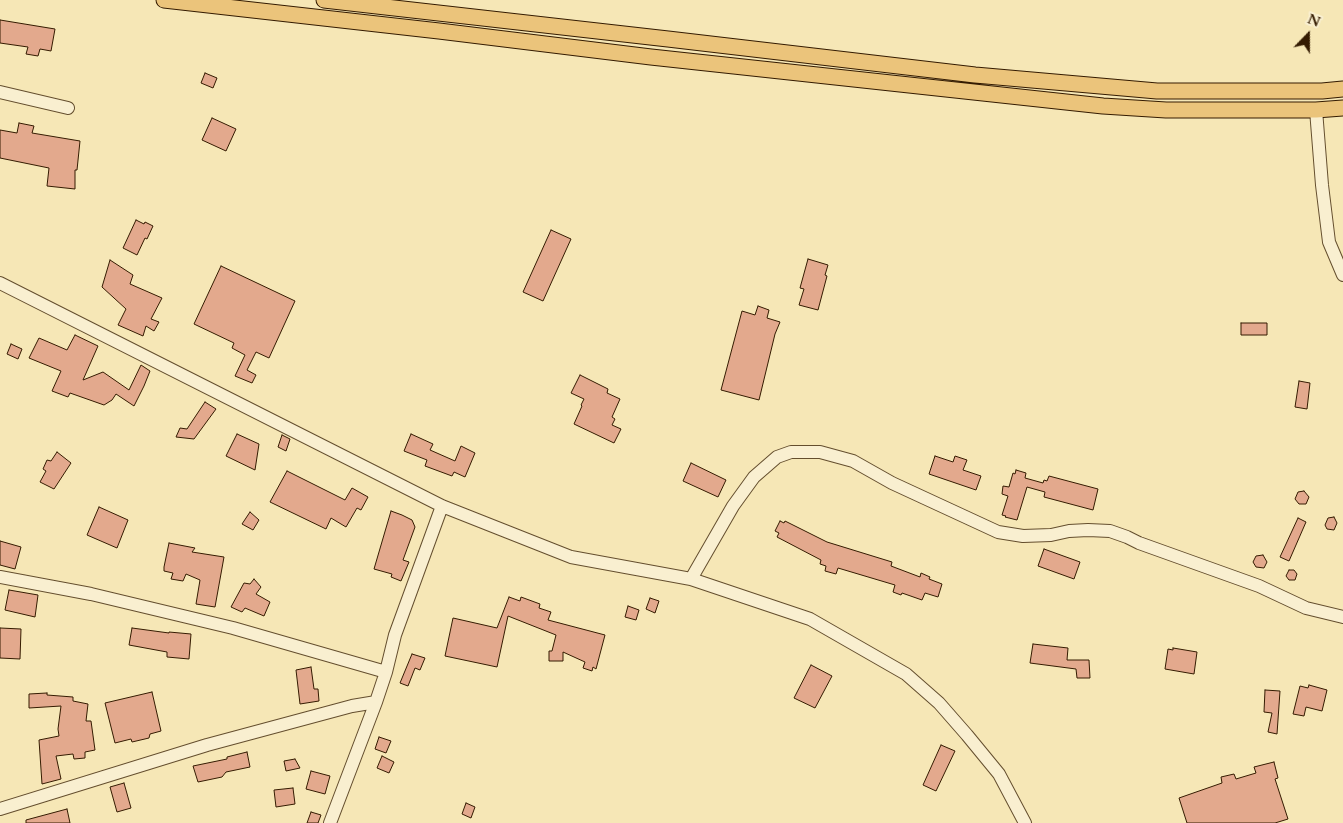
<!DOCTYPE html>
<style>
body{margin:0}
#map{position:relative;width:1343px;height:823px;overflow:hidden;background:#f6e7b6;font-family:Cardo,serif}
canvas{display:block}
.north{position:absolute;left:1283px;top:10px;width:50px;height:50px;-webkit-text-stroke:4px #f9efd0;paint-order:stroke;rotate:22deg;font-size:14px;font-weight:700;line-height:20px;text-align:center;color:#341b01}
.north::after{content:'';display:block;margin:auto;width:18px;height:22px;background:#341b01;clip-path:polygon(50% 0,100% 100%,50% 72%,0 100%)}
</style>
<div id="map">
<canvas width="1343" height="823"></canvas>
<div class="north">N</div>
</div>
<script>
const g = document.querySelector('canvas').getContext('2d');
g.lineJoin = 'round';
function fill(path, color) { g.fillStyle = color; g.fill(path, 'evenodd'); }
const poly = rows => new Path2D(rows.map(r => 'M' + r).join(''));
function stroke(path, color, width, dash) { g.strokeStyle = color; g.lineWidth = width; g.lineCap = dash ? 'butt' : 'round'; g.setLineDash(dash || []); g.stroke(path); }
const building = poly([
 [0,20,55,29,51,51,40,49,38,56,26,54,28,47,0,43,0,20],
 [205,73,217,78,213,88,201,83,205,73],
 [212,118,236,129,226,151,202,140,212,118],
 [19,123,34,126,32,133,80,141,77,170,75,170,75,189,47,186,49,168,0,158,0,130,17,133,19,123],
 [136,220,144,224,145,222,153,226,147,239,145,238,137,255,123,248,136,220],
 [551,230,571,239,543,301,523,292,551,230],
 [808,259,828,265,825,275,827,276,818,310,799,305,804,289,800,288,808,259],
 [110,260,133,275,130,284,162,298,151,319,159,322,154,331,146,326,143,336,118,325,126,309,102,287,110,260],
 [221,266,295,301,269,358,256,352,247,370,256,375,252,383,235,376,245,355,232,348,234,343,194,324,221,266],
 [758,306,769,310,767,318,780,322,775,334,759,400,721,390,742,311,755,315,758,306],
 [1241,323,1267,323,1267,335,1241,335,1241,323],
 [75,335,98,346,83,380,103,372,129,390,141,365,150,371,144,386,134,406,116,394,112,400,104,405,70,393,68,397,52,391,61,371,29,358,39,338,67,350,75,335],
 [11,344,22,349,18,359,7,354,11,344],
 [580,375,608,389,607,393,620,399,612,417,615,419,612,425,621,429,614,443,574,424,582,406,581,405,584,399,571,393,580,375],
 [1299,381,1310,383,1307,409,1295,407,1299,381],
 [205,402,216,409,194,439,176,437,180,428,187,429,205,402],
 [237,434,259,444,255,470,226,456,237,434],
 [411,434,433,444,430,450,455,461,461,446,475,453,465,477,454,472,452,476,425,466,427,460,404,451,411,434],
 [282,435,290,439,286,451,278,447,282,435],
 [57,452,71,463,54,489,40,482,46,471,43,469,47,460,51,461,57,452],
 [935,456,953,462,955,456,967,460,963,470,981,476,976,490,929,474,935,456],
 [691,463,726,480,718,497,683,481,691,463],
 [1016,470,1026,473,1025,478,1043,483,1044,480,1047,481,1049,476,1098,489,1093,510,1044,497,1045,492,1027,487,1017,520,1005,517,1006,516,1002,515,1008,496,1002,494,1003,486,1009,487,1013,473,1015,474,1016,470],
 [287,471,345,500,352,488,368,497,361,510,357,508,346,527,331,518,326,529,270,502,287,471],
 [1304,491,1309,497,1306,504,1299,504,1295,499,1298,492,1304,491],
 [99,507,128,520,117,548,87,535,99,507],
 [391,511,402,515,412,520,415,527,403,560,409,562,401,581,391,577,392,574,374,569,391,511],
 [250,512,259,520,253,530,242,524,250,512],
 [1334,517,1337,523,1334,530,1327,529,1325,525,1328,518,1334,517],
 [1298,518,1306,522,1289,561,1280,557,1298,518],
 [780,521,784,523,785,521,827,542,892,562,891,566,920,577,921,573,930,577,929,579,942,584,938,597,925,593,922,600,902,593,901,595,893,592,895,585,838,568,836,574,825,571,826,566,820,564,821,560,777,537,779,533,775,531,780,521],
 [0,541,21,547,15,569,0,565,0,541],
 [169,543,195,548,192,552,224,557,215,607,196,604,200,580,186,574,183,581,171,579,173,573,164,571,164,567,169,543],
 [1044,549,1080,562,1074,579,1038,566,1044,549],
 [1263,555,1267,562,1264,568,1256,567,1253,562,1256,556,1263,555],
 [1289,570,1294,570,1297,574,1295,580,1289,580,1286,576,1289,570],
 [254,579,261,587,256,594,270,602,264,616,245,608,242,612,231,607,244,583,250,584,254,579],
 [9,590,38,595,35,617,5,610,9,590],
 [509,597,520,601,521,597,540,604,539,608,551,612,548,620,605,635,596,669,593,667,592,671,583,668,585,662,563,652,563,661,549,661,549,651,552,651,556,635,508,616,497,667,445,656,453,618,497,628,509,597],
 [650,598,659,601,655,613,646,609,650,598],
 [628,606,639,610,636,620,625,617,628,606],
 [0,628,21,629,20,659,0,658,0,628],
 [132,628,169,633,169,632,191,634,189,659,167,657,167,652,129,645,132,628],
 [1033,644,1068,648,1067,660,1089,660,1090,678,1077,678,1076,669,1030,663,1033,644],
 [1173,648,1197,652,1194,674,1165,669,1168,649,1173,650,1173,648],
 [412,654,425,658,420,670,415,668,408,686,400,683,412,654],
 [811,665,832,676,815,708,794,698,811,665],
 [311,667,314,689,318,689,319,701,300,704,296,670,311,667],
 [1309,685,1327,690,1322,711,1306,707,1304,716,1293,714,1300,686,1308,688,1309,685],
 [1265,690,1280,691,1277,734,1268,732,1272,713,1264,712,1265,690],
 [152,692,161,731,150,734,149,738,132,742,131,739,115,743,105,703,152,692],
 [47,693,47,695,73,697,73,701,88,704,86,721,91,721,95,750,85,752,85,758,74,759,73,754,56,756,61,779,42,784,39,740,59,736,58,729,61,706,29,708,29,694,47,693],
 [379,737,391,741,386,753,375,749,379,737],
 [941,745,955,751,936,791,923,785,941,745],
 [247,752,250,767,226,772,222,777,198,782,193,766,227,759,227,757,247,752],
 [382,756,394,762,389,773,377,768,382,756],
 [295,759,300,768,286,771,284,761,295,759],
 [1274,762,1278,778,1275,779,1288,819,1275,823,1187,823,1179,798,1222,783,1221,777,1234,774,1236,779,1256,773,1254,767,1274,762],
 [311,771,330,776,325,794,306,789,311,771],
 [124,783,131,808,117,812,110,787,124,783],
 [293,788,295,804,276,807,274,790,293,788],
 [466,803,475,807,471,818,462,814,466,803],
 [67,809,70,823,26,823,26,820,67,809],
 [311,812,321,815,318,823,307,823,311,812]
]);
fill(building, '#e3a98d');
stroke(building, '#341b01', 1);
const minor = poly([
 [0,92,68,108],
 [1316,110,1322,185,1329,242,1343,275],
 [0,283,442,506,571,557,691,579,810,619,906,674,939,703,967,735,999,774,1025,823],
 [0,577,91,594,233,628,386,672],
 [691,579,733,506,754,477,777,457,791,452,820,452,853,461,892,483,998,532,1023,536,1051,535,1069,531,1088,530,1110,531,1127,537,1139,543,1259,586,1306,608,1343,617],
 [0,809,207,745,352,706,376,702],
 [330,823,376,702,386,672,395,635,442,506]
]);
const major = poly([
 [164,0,439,31,651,57,1103,106,1166,110,1316,110,1343,108],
 [324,0,668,39,975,75,1157,91,1322,91,1343,89]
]);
stroke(minor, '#644e2e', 14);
stroke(major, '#341b01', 17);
stroke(minor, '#f9efd0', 12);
stroke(major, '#ebc47b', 15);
</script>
